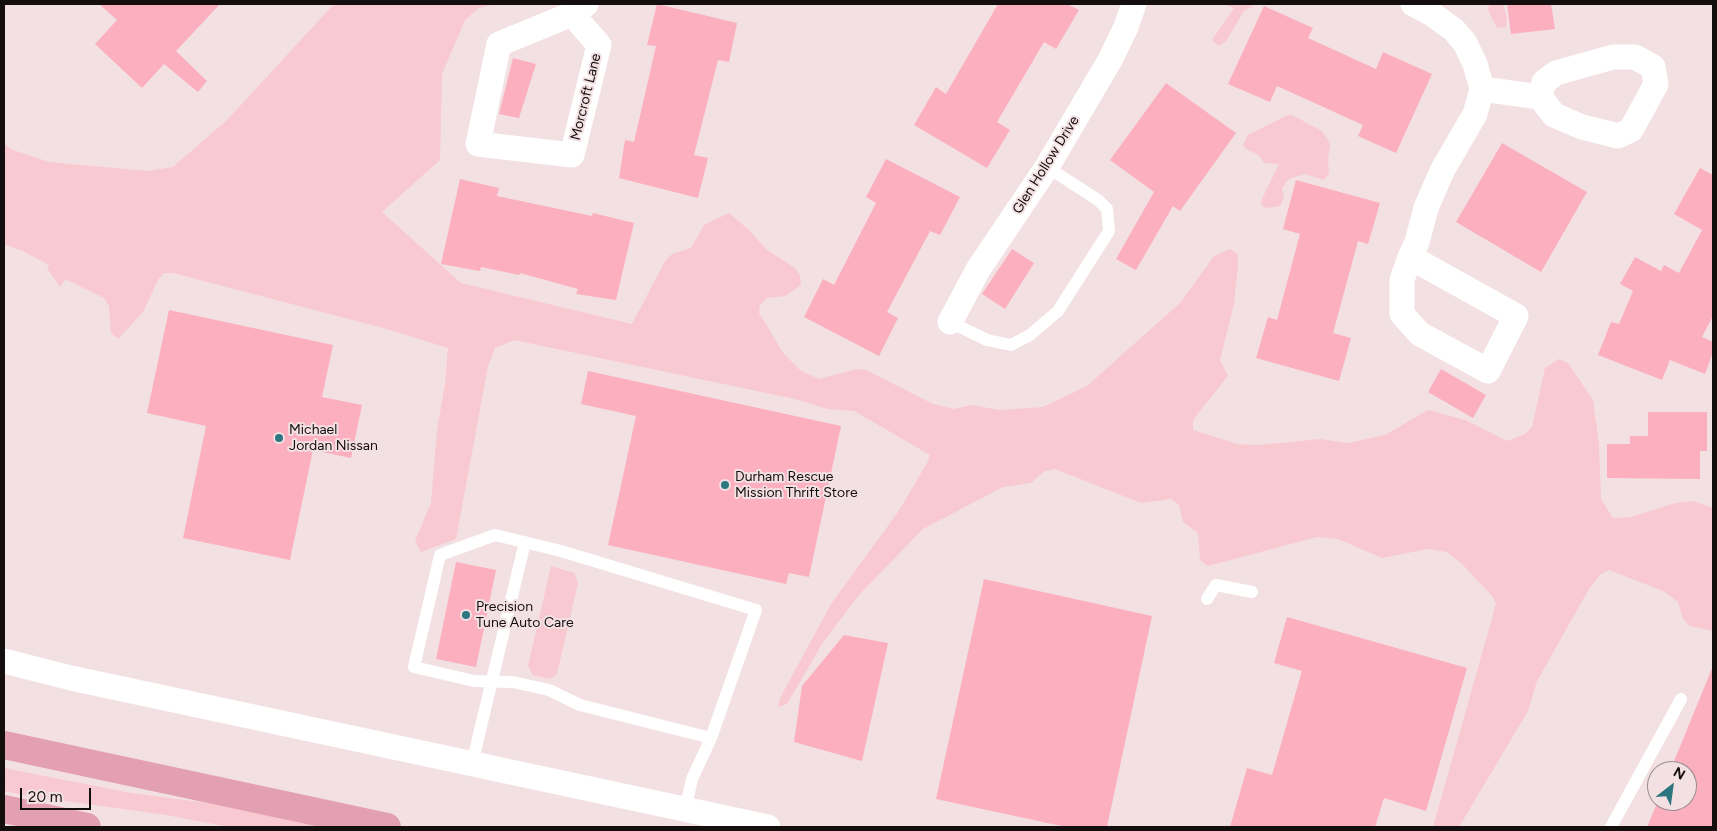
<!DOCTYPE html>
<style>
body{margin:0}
#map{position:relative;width:1717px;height:831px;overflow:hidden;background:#f3e0e3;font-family:Figtree,sans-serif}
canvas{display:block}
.frame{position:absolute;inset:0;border:5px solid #140e0f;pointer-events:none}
.north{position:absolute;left:1647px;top:761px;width:50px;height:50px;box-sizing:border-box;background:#f3e0e3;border:1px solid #9a8c8e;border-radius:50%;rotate:30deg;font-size:14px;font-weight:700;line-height:20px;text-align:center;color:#140e0f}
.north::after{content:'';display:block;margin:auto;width:18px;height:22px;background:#2e767f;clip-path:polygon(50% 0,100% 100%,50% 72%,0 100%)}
.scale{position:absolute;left:20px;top:788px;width:71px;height:22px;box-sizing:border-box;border:2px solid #140e0f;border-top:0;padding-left:6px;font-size:15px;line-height:18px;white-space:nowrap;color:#140e0f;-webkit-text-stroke:4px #f3e0e3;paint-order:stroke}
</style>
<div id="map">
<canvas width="1717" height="831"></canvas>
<div class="frame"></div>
<div class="north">N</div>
<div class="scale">20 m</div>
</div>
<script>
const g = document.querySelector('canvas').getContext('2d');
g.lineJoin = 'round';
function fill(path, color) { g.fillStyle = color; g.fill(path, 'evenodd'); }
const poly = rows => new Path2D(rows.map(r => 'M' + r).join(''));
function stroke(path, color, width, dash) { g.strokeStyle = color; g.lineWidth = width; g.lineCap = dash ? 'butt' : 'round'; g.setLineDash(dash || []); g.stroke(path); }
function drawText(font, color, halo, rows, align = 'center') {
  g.font = font + ' Figtree,sans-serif'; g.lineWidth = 4; g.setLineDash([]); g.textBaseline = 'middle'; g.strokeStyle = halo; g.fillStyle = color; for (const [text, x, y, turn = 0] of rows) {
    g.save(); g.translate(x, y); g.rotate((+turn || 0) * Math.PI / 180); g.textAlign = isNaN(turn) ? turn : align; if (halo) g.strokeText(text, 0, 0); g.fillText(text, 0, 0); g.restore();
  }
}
fill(poly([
 [334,4,495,4,479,8,465,20,442,74,440,160,382,212,461,283,632,324,665,261,672,254,691,248,704,225,729,213,749,230,767,250,795,268,800,275,801,285,785,296,767,298,760,305,759,313,784,354,801,371,819,379,857,369,866,370,933,404,954,409,972,405,999,410,1043,407,1087,386,1181,302,1214,256,1230,249,1238,254,1238,265,1234,304,1220,360,1228,376,1199,412,1193,421,1193,430,1237,444,1260,445,1320,439,1348,443,1385,435,1428,410,1465,420,1507,441,1525,434,1532,427,1545,368,1559,359,1568,363,1593,400,1599,444,1601,499,1613,518,1631,517,1675,503,1693,501,1713,508,1713,631,1690,626,1683,619,1678,602,1663,591,1609,570,1601,574,1589,589,1537,681,1528,711,1459,827,1433,827,1496,604,1492,596,1462,564,1447,552,1428,549,1382,558,1338,539,1317,537,1208,566,1200,560,1198,533,1183,522,1179,505,1171,499,1141,503,1055,469,1045,471,1031,483,1003,487,923,529,858,596,822,644,787,704,778,707,780,698,831,604,898,512,927,463,930,455,854,411,827,409,795,399,514,340,495,348,488,366,456,539,421,552,415,541,431,503,437,430,445,384,448,348,387,329,173,273,164,273,158,280,143,312,118,339,111,333,109,306,104,298,65,279,60,287,47,268,49,265,23,251,4,244,4,144,13,150,49,162,147,171,173,167,227,120],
 [1222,4,1255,4,1244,11,1226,41,1219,46,1212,40,1234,8],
 [1489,4,1503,4,1507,18,1506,27,1497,28,1488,10],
 [1288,115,1292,115,1322,131,1328,140,1330,145,1328,159,1329,173,1324,180,1305,174,1291,178,1287,181,1282,189,1284,198,1280,206,1266,208,1262,206,1261,201,1279,164,1264,163,1259,155,1246,149,1243,145,1248,135],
 [551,566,574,573,578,583,557,674,550,679,533,675,528,666],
 [4,768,131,793,230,806,330,827,229,827,166,815,23,795,4,791]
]), '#f9c9d2');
fill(poly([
 [99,4,220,4,176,51,207,81,198,92,164,64,142,88,95,44,117,20],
 [657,4,737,23,729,62,718,60,694,155,708,158,698,198,619,178,625,140,634,142,656,46,647,45],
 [998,4,1067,4,1079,10,1056,49,1044,42,997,122,1010,130,987,168,914,125,936,87,946,94],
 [1507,4,1551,4,1555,29,1511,34],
 [1264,6,1313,28,1308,38,1376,69,1383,52,1432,74,1396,153,1358,136,1363,125,1277,86,1270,102,1228,84],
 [513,58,536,64,519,118,499,114],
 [1166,83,1236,133,1180,211,1173,206,1136,270,1116,259,1154,192,1110,160],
 [1502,143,1587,192,1541,272,1456,222],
 [886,159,960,197,940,235,930,231,887,312,898,318,879,356,804,317,823,279,834,285,876,203,866,197],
 [1700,168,1713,175,1713,316,1702,337,1713,342,1713,352,1705,374,1670,360,1662,380,1598,355,1611,322,1619,324,1633,291,1620,284,1635,257,1661,271,1664,265,1679,273,1702,230,1674,214],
 [460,179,499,188,497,196,592,216,593,213,634,223,616,300,576,294,578,289,520,273,519,275,481,267,480,271,441,264],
 [1296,180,1380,203,1368,244,1358,241,1333,333,1351,338,1339,381,1256,358,1268,317,1277,320,1300,234,1283,229],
 [1012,249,1034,263,1005,309,982,294],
 [169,310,333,345,322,397,362,405,351,458,313,450,290,560,183,538,206,426,147,413],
 [1441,369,1486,395,1473,418,1428,392],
 [588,371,841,426,809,577,789,573,786,584,608,545,636,416,581,404],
 [1648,412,1707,412,1707,451,1700,451,1700,479,1607,478,1607,444,1630,444,1630,436,1648,436],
 [456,562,496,570,476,667,436,659],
 [984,579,1152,616,1107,827,1066,827,936,799],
 [1287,617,1467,668,1426,811,1384,798,1375,827,1230,827,1247,768,1272,775,1302,671,1274,663],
 [844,635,888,643,862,761,794,742,802,686],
 [1713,666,1713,827,1647,827,1658,801,1687,801,1687,771,1670,771]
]), '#fbafbf');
stroke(poly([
 [950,322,987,340,1011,345,1030,335,1058,311,1109,231,1107,209,1098,200,1047,167],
 [1207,599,1216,585,1252,592],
 [472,764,525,542],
 [685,810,692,779,711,738,756,610,561,551,495,535,440,555,414,667,474,681,513,682,549,690,580,705,711,738],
 [1611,827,1681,699]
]), '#fff', 12);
stroke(poly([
 [572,14,599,45,572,155,478,144,499,44,572,14,586,4],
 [1482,89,1540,97,1554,115,1582,127,1618,136,1631,130,1656,84,1653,67,1635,57,1613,57,1556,73,1544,82,1540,97],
 [1410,257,1516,316,1488,371,1420,334,1402,314,1402,280,1410,257,1417,242,1426,208,1442,171,1475,114,1482,89,1475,64,1465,43,1454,30,1432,14,1413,4],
 [950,322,979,268,1047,167,1110,60,1126,27,1134,4],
 [4,661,71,678,768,827]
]), '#fff', 25);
stroke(poly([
 [4,745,387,827],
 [4,809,87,827]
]), '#e3a0b2', 28);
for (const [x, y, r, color] of [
 [279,438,5,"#2e767f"],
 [725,485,5,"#2e767f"],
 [466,615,5,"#2e767f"]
]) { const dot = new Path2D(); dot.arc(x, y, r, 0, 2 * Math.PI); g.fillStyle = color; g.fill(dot); stroke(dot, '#f3e0e3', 2); }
drawText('14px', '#140e0f', '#f3e0e3', [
 ["Morcroft Lane",586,97,-76],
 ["Glen Hollow Drive",1046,165,-58]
]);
drawText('14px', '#140e0f', '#f3e0e3', [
 ["Michael",289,430],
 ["Jordan Nissan",289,446],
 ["Durham Rescue",735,477],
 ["Mission Thrift Store",735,493],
 ["Precision",476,607],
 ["Tune Auto Care",476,623]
], 'left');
</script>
